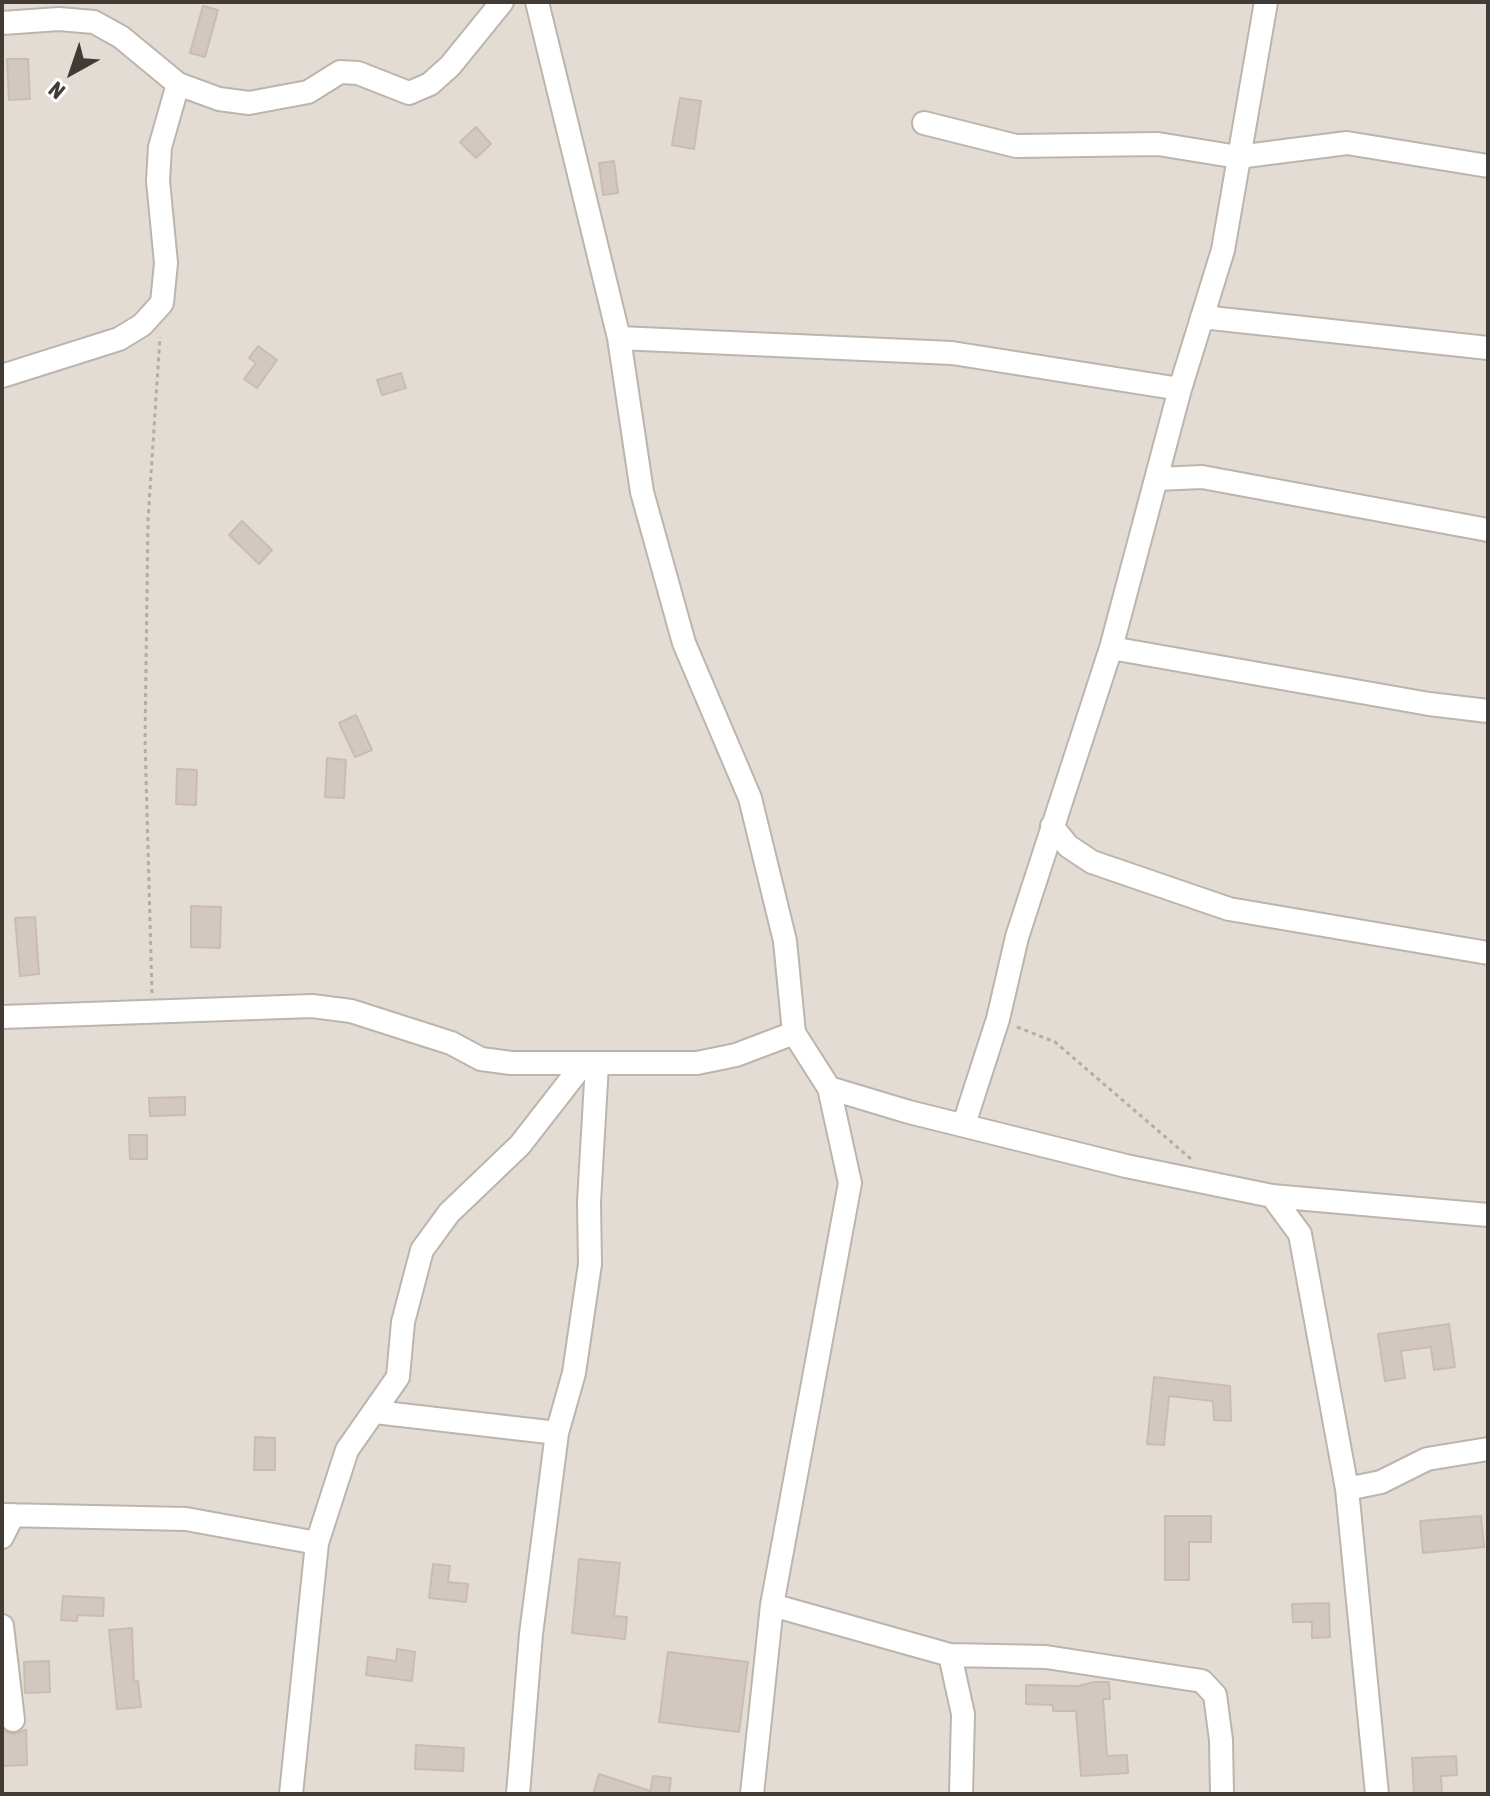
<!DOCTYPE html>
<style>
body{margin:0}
#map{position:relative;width:1490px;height:1796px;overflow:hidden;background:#f0ebe5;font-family:"Asap Condensed",sans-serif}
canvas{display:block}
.frame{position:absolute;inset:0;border:4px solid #423b35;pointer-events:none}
.north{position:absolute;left:32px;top:32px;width:80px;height:80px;-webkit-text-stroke:6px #fff;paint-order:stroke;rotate:220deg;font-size:22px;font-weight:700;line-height:32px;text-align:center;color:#423b35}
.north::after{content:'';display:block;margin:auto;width:28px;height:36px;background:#423b35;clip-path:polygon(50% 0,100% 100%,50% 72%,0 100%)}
</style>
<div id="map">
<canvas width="1490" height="1796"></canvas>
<div class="frame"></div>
<div class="north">N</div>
</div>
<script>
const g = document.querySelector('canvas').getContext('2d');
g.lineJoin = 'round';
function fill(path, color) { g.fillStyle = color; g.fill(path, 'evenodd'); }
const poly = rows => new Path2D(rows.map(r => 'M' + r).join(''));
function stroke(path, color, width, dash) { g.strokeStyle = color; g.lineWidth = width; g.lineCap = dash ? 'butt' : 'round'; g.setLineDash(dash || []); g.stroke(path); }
fill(poly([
 [2,2,1488,2,1488,1794,2,1794]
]), '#e3dcd4');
const building = poly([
 [203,6,218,10,205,57,190,53,203,6],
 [7,59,28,59,30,99,9,100,7,59],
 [680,98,701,101,694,149,672,145,680,98],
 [476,127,491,144,476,158,460,142,476,127],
 [614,161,618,193,603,195,599,163,614,161],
 [258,346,277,360,257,388,244,379,256,363,249,358,258,346],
 [401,373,406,388,382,395,377,380,401,373],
 [242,521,272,550,259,564,229,535,242,521],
 [356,715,372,750,355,757,339,723,356,715],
 [327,758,346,760,344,798,325,797,327,758],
 [177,769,197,770,196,805,176,804,177,769],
 [191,906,221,907,220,948,191,947,191,906],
 [35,917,39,974,20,976,15,918,35,917],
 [185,1097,185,1115,150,1116,149,1098,185,1097],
 [129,1135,147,1135,147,1159,130,1159,129,1135],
 [1449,1324,1455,1367,1434,1370,1431,1347,1401,1351,1405,1378,1385,1381,1378,1334,1449,1324],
 [1154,1377,1230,1386,1231,1421,1214,1420,1213,1401,1169,1396,1164,1445,1147,1444,1154,1377],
 [255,1437,275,1438,275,1470,254,1470,255,1437],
 [1165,1516,1211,1516,1211,1542,1189,1542,1189,1580,1165,1580,1165,1516],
 [1481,1516,1484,1547,1423,1553,1420,1521,1481,1516],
 [579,1559,620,1563,614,1616,627,1617,625,1639,572,1633,579,1559],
 [433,1564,450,1566,448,1582,468,1584,466,1602,429,1598,433,1564],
 [63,1596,104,1598,103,1616,77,1615,77,1621,61,1620,63,1596],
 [1329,1603,1330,1637,1312,1638,1312,1622,1293,1622,1292,1604,1329,1603],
 [132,1628,134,1682,138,1681,141,1707,117,1709,109,1630,132,1628],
 [397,1649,415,1652,412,1681,366,1675,368,1657,396,1661,397,1649],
 [668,1652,748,1662,739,1732,659,1722,668,1652],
 [49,1661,50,1692,25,1693,24,1662,49,1661],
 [1095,1682,1109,1682,1110,1699,1103,1699,1107,1756,1127,1755,1128,1773,1081,1776,1076,1711,1053,1711,1053,1705,1026,1704,1026,1685,1078,1686,1095,1682],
 [26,1730,27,1765,2,1766,2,1731,14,1734,26,1730],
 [416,1745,464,1748,463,1771,415,1769,416,1745],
 [1456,1756,1457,1775,1441,1776,1442,1794,1414,1794,1412,1758,1456,1756],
 [599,1774,650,1791,650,1794,593,1794,599,1774],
 [653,1776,671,1778,669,1794,650,1794,653,1776]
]);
fill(building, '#d3c8bf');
stroke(building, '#cabcb0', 2);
const street = poly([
 [537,2,619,338,642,492,684,643,750,798,785,941,794,1033,829,1088,850,1183,772,1605,752,1794],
 [2,23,59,19,94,22,121,37,178,84,219,99,249,103,308,92,340,72,358,73,409,93,430,84,450,66,502,2],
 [924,123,1016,146,1158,144,1238,157,1347,143,1488,166],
 [1202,317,1488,348],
 [619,338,952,353,1180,389],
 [2,376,119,339,142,325,162,303,166,263,158,181,160,147,178,84],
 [1157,479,1202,477,1488,530],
 [1111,648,1429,704,1488,711],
 [1052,826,1068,846,1092,862,1229,909,1488,953],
 [2,1017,312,1006,351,1011,451,1043,481,1059,511,1063,697,1063,736,1055,794,1033],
 [829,1088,909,1112,1126,1166,1272,1196,1488,1215],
 [964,1124,998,1019,1017,937,1111,648,1180,389,1223,250,1266,2],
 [1272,1196,1300,1234,1347,1489,1377,1794],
 [375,1412,557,1433],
 [1347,1489,1381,1482,1427,1459,1488,1449],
 [2,1515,186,1519,317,1543],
 [2,1537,13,1515],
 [772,1605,950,1655,1046,1657,1202,1681,1215,1695,1221,1740,1222,1794],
 [2,1626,13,1720],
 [950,1655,963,1714,961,1794],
 [291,1794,317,1543,347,1450,398,1377,403,1322,422,1250,449,1213,520,1145,583,1064],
 [518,1794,531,1634,557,1433,574,1373,590,1264,589,1202,597,1064]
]);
stroke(street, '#bdb4ac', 26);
stroke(poly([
 [152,993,145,740,148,520,160,337],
 [1017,1027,1055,1042,1191,1159]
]), '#baab9c', 3, [4, 4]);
stroke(street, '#fff', 22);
</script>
